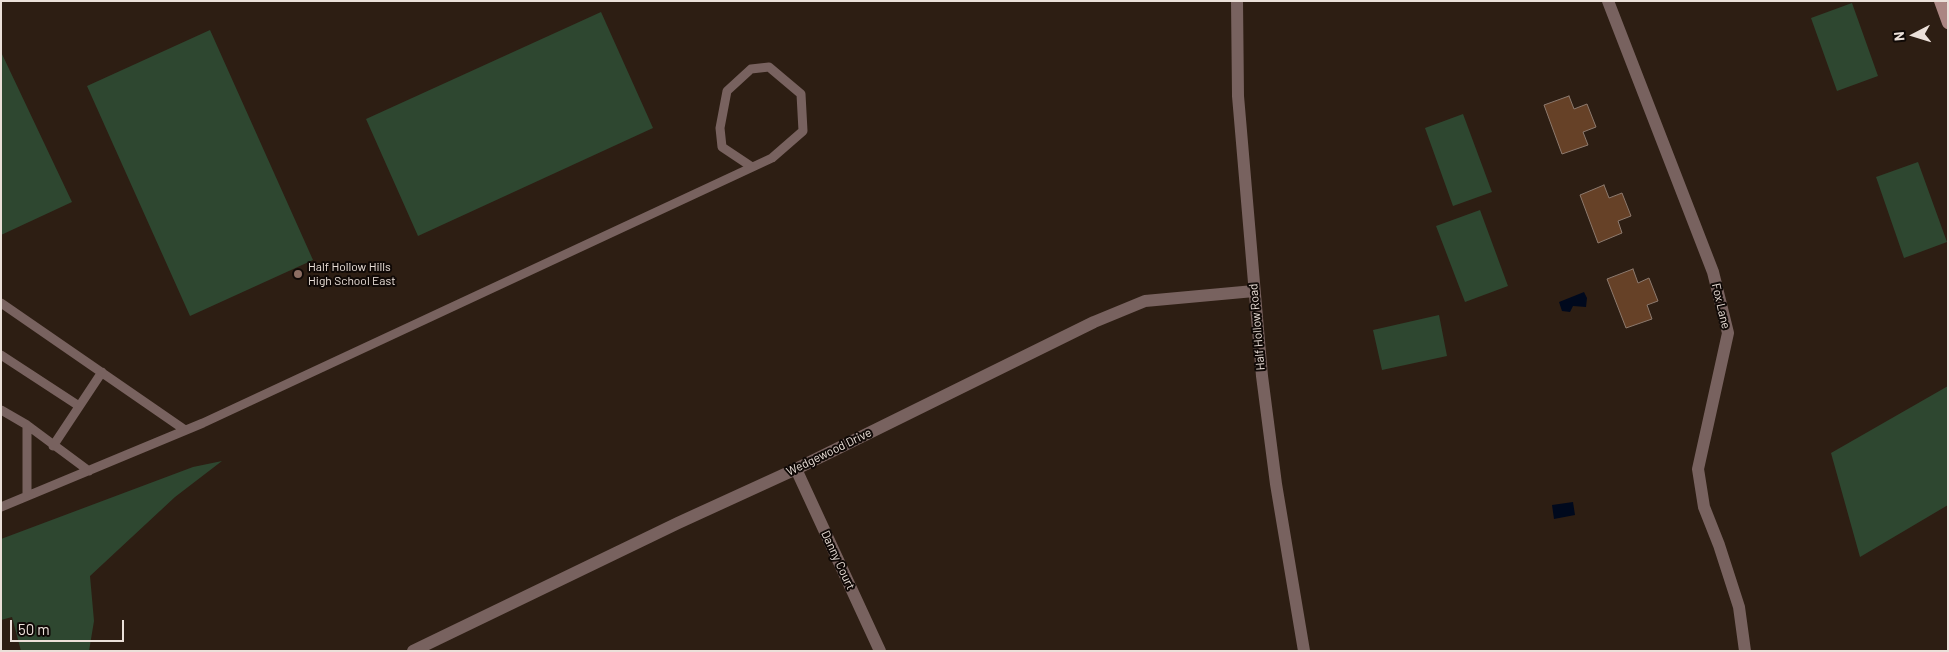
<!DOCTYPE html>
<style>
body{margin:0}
#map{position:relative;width:1949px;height:652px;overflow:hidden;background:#2d1e13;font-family:Barlow,sans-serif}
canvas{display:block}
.frame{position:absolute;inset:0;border:2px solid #ebe0d9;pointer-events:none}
.north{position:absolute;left:1889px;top:10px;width:50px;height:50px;-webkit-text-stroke:4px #100906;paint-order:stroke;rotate:265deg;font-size:14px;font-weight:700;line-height:20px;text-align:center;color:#ebe0d9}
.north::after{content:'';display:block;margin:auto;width:18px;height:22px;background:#ebe0d9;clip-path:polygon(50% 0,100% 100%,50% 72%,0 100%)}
.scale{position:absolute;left:10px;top:620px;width:114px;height:22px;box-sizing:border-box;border:2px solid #ebe0d9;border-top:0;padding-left:6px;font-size:15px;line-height:18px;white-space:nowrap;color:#ebe0d9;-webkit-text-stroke:4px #100906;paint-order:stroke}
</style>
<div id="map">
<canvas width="1949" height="652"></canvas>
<div class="frame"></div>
<div class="north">N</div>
<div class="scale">50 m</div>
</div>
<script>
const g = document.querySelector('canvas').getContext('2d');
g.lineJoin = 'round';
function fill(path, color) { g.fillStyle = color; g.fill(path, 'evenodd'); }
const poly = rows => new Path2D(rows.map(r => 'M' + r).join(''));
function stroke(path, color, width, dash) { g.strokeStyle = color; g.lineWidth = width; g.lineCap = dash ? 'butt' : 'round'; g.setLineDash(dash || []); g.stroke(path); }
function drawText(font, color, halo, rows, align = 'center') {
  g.font = font + ' Barlow,sans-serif'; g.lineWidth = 4; g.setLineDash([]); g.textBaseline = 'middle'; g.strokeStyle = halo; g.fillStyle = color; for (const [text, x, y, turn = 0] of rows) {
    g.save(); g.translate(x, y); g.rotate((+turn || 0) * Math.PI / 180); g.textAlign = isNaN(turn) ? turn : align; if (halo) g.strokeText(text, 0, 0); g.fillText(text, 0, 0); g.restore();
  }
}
fill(poly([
 [1852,3,1878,76,1837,91,1811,18],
 [601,12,653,128,418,236,366,119],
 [210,30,313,260,190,316,87,86],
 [1,52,72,202,1,235],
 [1463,114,1492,192,1453,206,1425,128],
 [1918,162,1947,242,1904,258,1876,177],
 [1480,210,1508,286,1465,302,1436,226],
 [1439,315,1447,356,1382,370,1373,330],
 [1948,386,1948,505,1860,557,1831,453],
 [222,461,175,497,90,576,94,621,89,651,21,651,12,617,1,620,1,539,193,467]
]), '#2e4730');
fill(poly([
 [1584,292,1587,298,1586,307,1573,306,1570,312,1562,311,1559,302],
 [1573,502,1575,515,1554,519,1552,505]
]), '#00091d');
const building = poly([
 [1569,96,1574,109,1587,104,1596,127,1583,132,1588,145,1562,154,1544,105,1569,96],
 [1604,185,1609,198,1622,193,1631,216,1618,221,1622,233,1598,243,1580,195,1604,185],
 [1633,269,1638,283,1649,278,1658,301,1647,305,1652,319,1626,328,1607,279,1633,269]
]);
fill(building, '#664127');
stroke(building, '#8d7a6e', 1);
stroke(poly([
 [1,303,185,430],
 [1,355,79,406],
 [1,410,27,425,89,471],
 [27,425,27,496],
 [53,446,102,372],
 [1,507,203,423,772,158,803,131,801,94,769,67,751,69,727,91,720,128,722,147,752,167]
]), '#78625f', 9);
stroke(poly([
 [1608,1,1713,272,1728,333,1698,469,1704,507,1719,545,1739,607,1745,651],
 [796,469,880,651],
 [413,651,678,523,796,469,1094,322,1145,301,1254,291]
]), '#78625f', 12);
stroke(poly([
 [1237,1,1238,96,1262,376,1276,484,1304,651]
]), '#78625f', 12);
stroke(poly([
 [1940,1,1948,23]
]), '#aa8682', 12);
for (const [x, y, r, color] of [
 [298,274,5,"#8d6e63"]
]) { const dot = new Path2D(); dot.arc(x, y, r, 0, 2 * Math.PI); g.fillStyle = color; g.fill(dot); stroke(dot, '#100906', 2); }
drawText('12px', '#ebe0d9', '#100906', [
 ["Half Hollow Hills",308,267],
 ["High School East",308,281]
], 'left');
drawText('12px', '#ebe0d9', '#100906', [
 ["Fox Lane",1721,306,77],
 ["Half Hollow Road",1257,327,-95],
 ["Wedgewood Drive",829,452,-26],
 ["Danny Court",838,560,65]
]);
</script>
